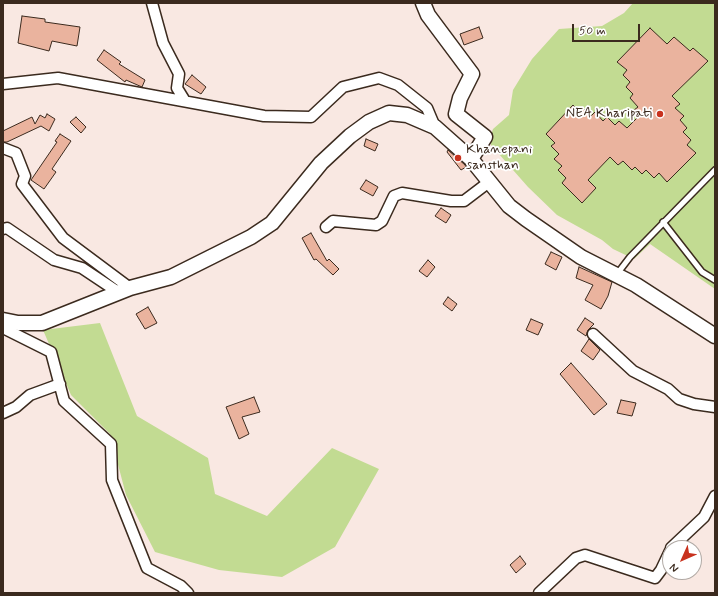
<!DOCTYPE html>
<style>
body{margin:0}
#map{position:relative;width:718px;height:596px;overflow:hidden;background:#f9e8e2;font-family:Mynerve,sans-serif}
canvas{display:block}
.frame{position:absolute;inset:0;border:4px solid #3b2a1e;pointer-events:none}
.north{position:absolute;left:662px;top:540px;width:40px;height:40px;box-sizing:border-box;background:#fff;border:1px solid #b1aaa5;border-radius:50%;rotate:225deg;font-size:11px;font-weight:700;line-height:16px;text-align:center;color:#3b2a1e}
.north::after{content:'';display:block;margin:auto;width:14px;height:18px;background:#c8321e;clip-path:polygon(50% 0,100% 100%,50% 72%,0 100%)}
.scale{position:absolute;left:572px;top:24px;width:68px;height:18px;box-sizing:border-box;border:2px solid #3b2a1e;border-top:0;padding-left:5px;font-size:12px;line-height:14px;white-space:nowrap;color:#3b2a1e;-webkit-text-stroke:3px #fff;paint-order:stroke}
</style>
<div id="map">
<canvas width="718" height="596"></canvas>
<div class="frame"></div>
<div class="north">N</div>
<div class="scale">50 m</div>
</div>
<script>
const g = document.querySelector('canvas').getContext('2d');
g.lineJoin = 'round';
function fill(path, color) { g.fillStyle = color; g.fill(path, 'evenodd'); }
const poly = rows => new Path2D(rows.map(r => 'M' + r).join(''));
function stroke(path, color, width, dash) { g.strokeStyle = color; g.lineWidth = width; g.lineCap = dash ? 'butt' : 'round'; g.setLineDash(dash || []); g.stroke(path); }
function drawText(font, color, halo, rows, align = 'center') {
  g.font = font + ' Mynerve,sans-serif'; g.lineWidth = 3.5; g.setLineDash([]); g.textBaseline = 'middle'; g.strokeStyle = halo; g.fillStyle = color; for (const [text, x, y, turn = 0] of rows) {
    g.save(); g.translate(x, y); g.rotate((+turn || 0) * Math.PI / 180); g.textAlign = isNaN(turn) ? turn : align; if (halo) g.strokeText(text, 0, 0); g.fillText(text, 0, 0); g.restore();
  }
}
fill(poly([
 [633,3,715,3,715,289,650,244,634,259,613,249,602,240,557,215,528,187,491,145,490,138,493,129,509,115,513,90,532,59,559,29,602,26,624,13],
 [100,323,137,416,208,458,215,494,267,516,332,448,379,469,335,547,282,577,219,570,155,552,126,495,110,434,71,395,43,330]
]), '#c2db92');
const building = poly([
 [22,16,45,19,45,22,80,27,77,46,52,41,49,51,18,43,22,16],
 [479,27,483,38,464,45,460,34,479,27],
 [650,28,667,44,674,37,690,51,693,48,708,61,672,96,680,104,675,108,684,116,680,120,687,128,683,132,691,140,687,145,696,153,667,182,659,173,654,178,646,170,642,174,635,167,632,170,623,161,618,165,610,157,588,180,596,188,582,203,562,183,566,178,558,170,562,166,554,159,559,154,551,146,555,143,546,134,573,105,579,112,583,108,591,116,595,112,603,121,607,117,615,125,619,121,627,128,640,115,634,110,638,107,630,98,633,94,626,87,630,82,623,75,627,70,617,62,650,28],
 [104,50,121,62,119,64,145,80,142,87,126,80,125,82,97,60,104,50],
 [192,75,206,87,201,94,185,84,192,75],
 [47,114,55,119,49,131,41,126,7,142,3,142,3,131,32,117,35,124,40,115,45,118,47,114],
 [76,117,86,127,81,133,70,122,76,117],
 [60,134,71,141,52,169,56,172,44,189,31,180,57,142,55,141,60,134],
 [366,139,378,144,375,151,364,146,366,139],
 [448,150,465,165,466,167,461,170,447,152,448,150],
 [366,180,378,187,373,196,360,189,366,180],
 [441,208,451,215,446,223,435,216,441,208],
 [311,233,327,261,329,259,339,269,333,275,316,259,314,260,302,238,311,233],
 [551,252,562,257,556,270,545,264,551,252],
 [428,260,435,267,427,277,419,271,428,260],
 [579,267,612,282,608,296,601,309,585,300,593,285,576,278,579,267],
 [448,297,457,304,452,311,443,304,448,297],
 [148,307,157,323,145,329,136,314,148,307],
 [585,318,594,324,588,330,586,336,577,330,585,318],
 [531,319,543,324,538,335,526,330,531,319],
 [589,339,600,350,593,360,581,351,589,339],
 [571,363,607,404,594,415,560,374,571,363],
 [254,397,260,412,242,417,249,434,239,439,226,407,254,397],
 [621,400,636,403,632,416,617,413,621,400],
 [520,556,526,564,516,573,510,565,520,556]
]);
fill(building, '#eab39e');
stroke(building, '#3b2a1e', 1);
const lane = poly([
 [663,222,702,272,715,280],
 [617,274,630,257,715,170]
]);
const street = poly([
 [152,3,163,43,179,74,177,88,185,101],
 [3,84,58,78,264,116,311,117,343,87,379,78,398,85,427,108,435,127],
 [3,148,16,153,25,176,22,184,63,238,130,288],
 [326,227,333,221,376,225,382,221,394,196,402,193,451,201,464,201,489,182],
 [3,229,7,228,54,260,82,268,118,292],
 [3,328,51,352,64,401,111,444,112,480,147,568,181,586,188,593],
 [593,334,633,371,668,389,679,399,694,404,715,407],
 [3,413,16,407,30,395,60,384],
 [671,548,704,517,715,496],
 [539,593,576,558,585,555,655,578,661,570,670,551]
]);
const secondary = poly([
 [423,3,428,15,472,74,460,98,456,114,485,137,471,159],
 [3,320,18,323,42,323,130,288,171,277,251,237,272,223,321,163,350,136,369,122,389,113,407,115,435,127,471,159,509,206,526,219,581,257,636,285,715,336]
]);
stroke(lane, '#3b2a1e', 8);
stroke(street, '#3b2a1e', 13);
stroke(secondary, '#3b2a1e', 17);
stroke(lane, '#fff', 5);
stroke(street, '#fff', 10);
stroke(secondary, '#fff', 14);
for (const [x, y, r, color] of [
 [660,114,4,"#c8321e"],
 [458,158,4,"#c8321e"]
]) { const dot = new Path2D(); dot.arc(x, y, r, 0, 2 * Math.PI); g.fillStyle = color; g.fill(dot); stroke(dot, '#fff', 1.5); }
drawText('14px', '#3b2a1e', '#fff', [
 ["NEA Kharipati",652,114],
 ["Khanepani",466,150,"left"],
 ["sansthan",466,166,"left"]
], 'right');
</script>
